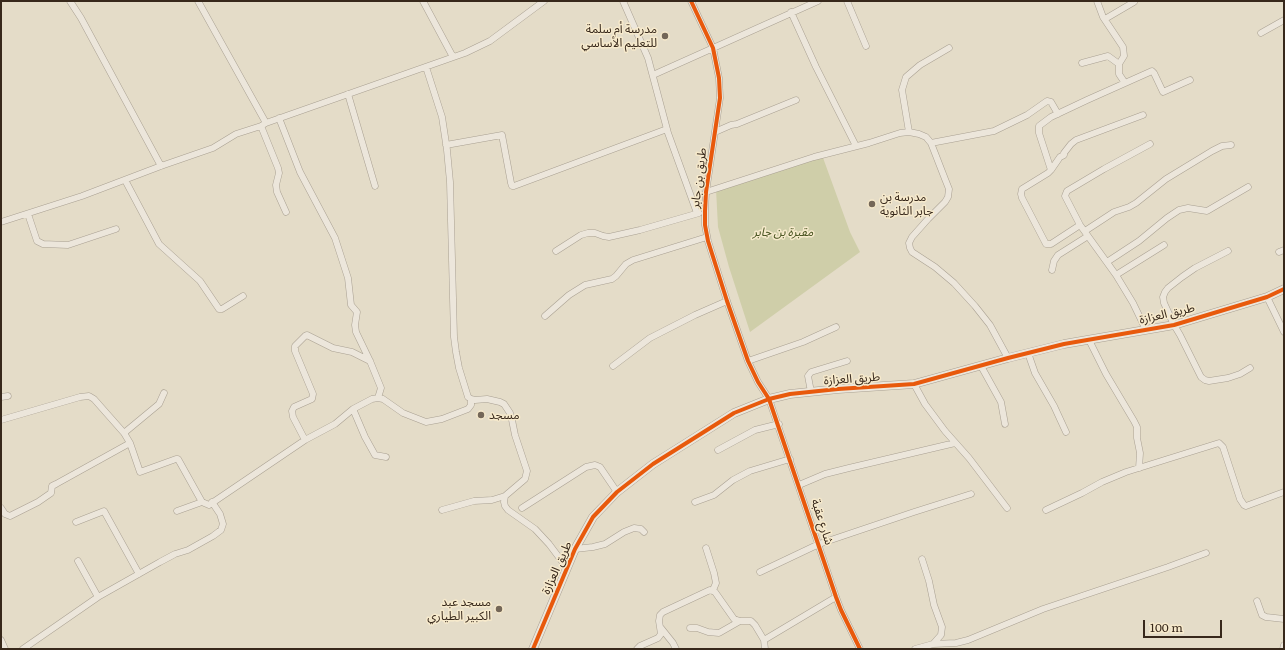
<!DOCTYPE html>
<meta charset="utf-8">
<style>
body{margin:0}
#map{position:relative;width:1285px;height:650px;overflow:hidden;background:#e4dcc8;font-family:Literata,serif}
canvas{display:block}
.frame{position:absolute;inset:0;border:2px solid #37281b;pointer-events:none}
.scale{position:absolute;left:1143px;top:620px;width:79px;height:18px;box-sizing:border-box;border:2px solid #37281b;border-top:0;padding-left:5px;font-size:12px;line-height:14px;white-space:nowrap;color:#37281b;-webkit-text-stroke:3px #f7eacc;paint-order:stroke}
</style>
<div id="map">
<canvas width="1285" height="650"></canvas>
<div class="frame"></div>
<div class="scale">100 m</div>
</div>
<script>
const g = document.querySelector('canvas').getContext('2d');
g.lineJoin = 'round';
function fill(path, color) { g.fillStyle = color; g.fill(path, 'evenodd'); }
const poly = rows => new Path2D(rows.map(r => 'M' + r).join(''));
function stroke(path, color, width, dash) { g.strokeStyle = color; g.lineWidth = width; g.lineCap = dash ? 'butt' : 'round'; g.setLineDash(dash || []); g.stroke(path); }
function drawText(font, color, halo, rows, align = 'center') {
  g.font = font + ' Literata,"Noto Sans Arabic",serif'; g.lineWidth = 3; g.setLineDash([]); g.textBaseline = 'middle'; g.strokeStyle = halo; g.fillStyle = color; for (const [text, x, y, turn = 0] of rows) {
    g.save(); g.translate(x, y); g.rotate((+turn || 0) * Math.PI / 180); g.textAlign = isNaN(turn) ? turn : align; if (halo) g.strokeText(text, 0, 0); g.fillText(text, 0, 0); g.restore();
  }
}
fill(poly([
 [822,155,850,232,860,252,750,332,729,267,718,227,716,189]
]), '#cfcea9');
const minor = poly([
 [70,1,81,18,161,166],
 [198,1,266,123],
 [423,1,453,57],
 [623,1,648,58,668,133,697,213],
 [691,1,713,48,719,78,720,98,706,192,705,211,705,225,708,241,727,301,748,361,758,382,769,399,836,597,841,610,860,649],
 [847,1,866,46],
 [1097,1,1103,17,1123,47,1124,56,1119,64,1119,74,1125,83],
 [791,12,816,67,856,146],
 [1105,19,1134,2],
 [1261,33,1284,20],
 [1082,63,1108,56,1119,64],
 [426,67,442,117,447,150,450,182,454,337,456,352,459,368,468,397,471,399,475,400,487,399,500,402,504,404,510,413,512,420,515,435,527,471,525,479,505,496,504,502,505,506,508,510,535,529,549,544,567,568],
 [653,75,818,1],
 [348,94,375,186],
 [279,118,300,172,335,238,348,278,351,305,357,312,355,325,356,332,370,361,381,388,378,398],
 [261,126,278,168,279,173,276,185,277,192,286,212],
 [715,132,731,125,737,124,796,100],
 [909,132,902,90,906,77,920,65,949,48],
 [931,143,994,131,1027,115,1047,101,1051,102,1058,114],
 [446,145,502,135,511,183,512,186,514,186,667,129],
 [1051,170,1060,157,1064,155,1064,153,1071,144,1076,140,1143,115],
 [125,180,159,244,200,281,219,309,222,309,243,296],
 [706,192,814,157,869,143,900,133,909,132,919,134,926,137,931,143,945,179,949,189,948,197,945,202,928,219,912,237,909,243,910,248,912,252,935,267,954,283,975,306,990,325,1008,358],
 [28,214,37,241,43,244,68,245,116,229],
 [1,222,82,196,161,166,213,148,236,134,261,126,266,123,465,53,490,41,544,1],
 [1080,225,1051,244,1046,244,1022,198,1021,194,1022,189,1048,173,1051,170,1039,133,1039,126,1051,117,1087,100,1152,71,1154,73,1163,92,1190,80],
 [1085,231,1114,212,1129,207,1136,203,1166,179,1212,151,1222,146,1231,145],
 [556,251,581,235,588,233,595,233,603,236,609,237,640,230,699,213],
 [1228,251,1195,268,1182,277,1168,288,1165,292,1163,297,1164,303,1174,325,1180,335,1201,377,1205,380,1209,381,1228,378,1240,374,1250,368],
 [1279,252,1284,250],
 [1107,262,1139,241,1167,218,1179,210,1188,208,1207,211,1248,187],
 [1052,270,1054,261,1058,255,1088,236],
 [1116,275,1164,245],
 [1267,297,1284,332],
 [545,316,569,295,585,285,612,279,616,276,626,264,633,260,707,237],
 [1146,330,1133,303,1116,275,1080,225,1065,196,1067,191,1104,169,1150,144],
 [1089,340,1106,374,1134,421,1137,427,1137,438,1140,453,1139,468],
 [1028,353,1035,373,1054,406,1066,432],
 [748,361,803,342,836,327],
 [613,366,650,338,695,315,727,301],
 [981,366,1001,402,1005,424],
 [914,384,925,404,945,431,969,458,1007,508],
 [811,392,808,376,811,372,847,361],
 [1,397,8,396],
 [353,409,365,437,375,455,386,457],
 [1,420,80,397,89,396,94,399,124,433,130,443,140,472,176,459,178,459,202,502,209,505,305,440,335,424,353,409,372,399,378,398,383,399,403,413,426,422,442,419,468,409,471,405,471,399],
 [124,433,159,404,164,393],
 [305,440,293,417,292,411,294,407,312,399,313,394,295,351,295,346,305,336,307,335,333,348,352,352,370,361],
 [718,450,755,430,779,424],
 [799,485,825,474,849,468,955,443],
 [695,502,714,495,733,480,750,471,790,459],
 [1,508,5,514,10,516,38,502,51,493,52,486,56,484,130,443],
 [522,508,586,467,595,465,600,467,617,492],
 [442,510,474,501,492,500,505,496],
 [1046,510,1082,493,1102,482,1126,472,1219,443,1223,447,1240,499,1244,505,1246,506,1284,492],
 [177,511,202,502],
 [76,522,104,511,139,574],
 [706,548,714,573,716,583,713,590],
 [575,549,593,547,605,544,624,532,634,528,641,529,644,532],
 [922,559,929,581,934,605,942,627,941,635,933,644],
 [78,561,98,597],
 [760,572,819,544,914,512,971,494],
 [1257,601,1262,615,1266,617,1284,619],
 [661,628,673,643,676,649],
 [690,628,697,628,708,632,719,633,740,621],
 [1,640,5,649],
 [764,640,836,597],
 [23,649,98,597,160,562,175,554,188,550,213,536,221,530,223,524,220,514,212,502],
 [637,649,640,646,658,638,661,634,659,621,660,615,663,612,710,590,715,592,734,619,740,621,751,621,755,625,764,640,765,649],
 [915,649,933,644,956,643,968,640,1043,609,1168,567,1206,553],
 [1283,649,1284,645]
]);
const tertiary = poly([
 [533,649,575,549,593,517,617,492,653,464,734,413,769,399,790,394,838,389,914,384,1008,358,1064,344,1174,325,1267,297,1284,289]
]);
stroke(minor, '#a9a092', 7);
stroke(tertiary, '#a9a092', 9);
stroke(minor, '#ece6db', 6);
stroke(tertiary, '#ece6db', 8);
stroke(poly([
 [691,1,713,48,719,78,720,98,706,192,705,211,705,225,708,241,727,301,748,361,758,382,769,399,836,597,841,610,860,649],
 [533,649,575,549,593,517,617,492,653,464,734,413,769,399,790,394,838,389,914,384,1008,358,1064,344,1174,325,1267,297,1284,289]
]), '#e8590c', 4);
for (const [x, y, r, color] of [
 [665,36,4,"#746758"],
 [872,204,4,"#746758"],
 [481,415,4,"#746758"],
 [499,609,4,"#746758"]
]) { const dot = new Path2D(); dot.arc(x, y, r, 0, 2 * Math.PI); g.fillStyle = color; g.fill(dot); stroke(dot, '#f7eacc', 1.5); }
drawText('12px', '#37281b', '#f7eacc', [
 ["مدرسة أم سلمة",657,29],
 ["للتعليم الأساسي",657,43],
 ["مدرسة بن",880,197,"left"],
 ["جابر الثانوية",880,211,"left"],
 ["مسجد",489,415,"left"],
 ["مسجد عبد",491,602],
 ["الكبير الطياري",491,616]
], 'right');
drawText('12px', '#37281b', '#f7eacc', [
 ["طريق بن جابر",699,178,-83],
 ["طريق العزازة",1167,314,-13],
 ["طريق العزازة",852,379,-4],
 ["شارع عقبة",822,522,72],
 ["طريق العزازة",557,568,-66]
]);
drawText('italic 12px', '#485420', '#f7eacc', [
 ["مقبرة بن جابر",783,232]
]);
</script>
